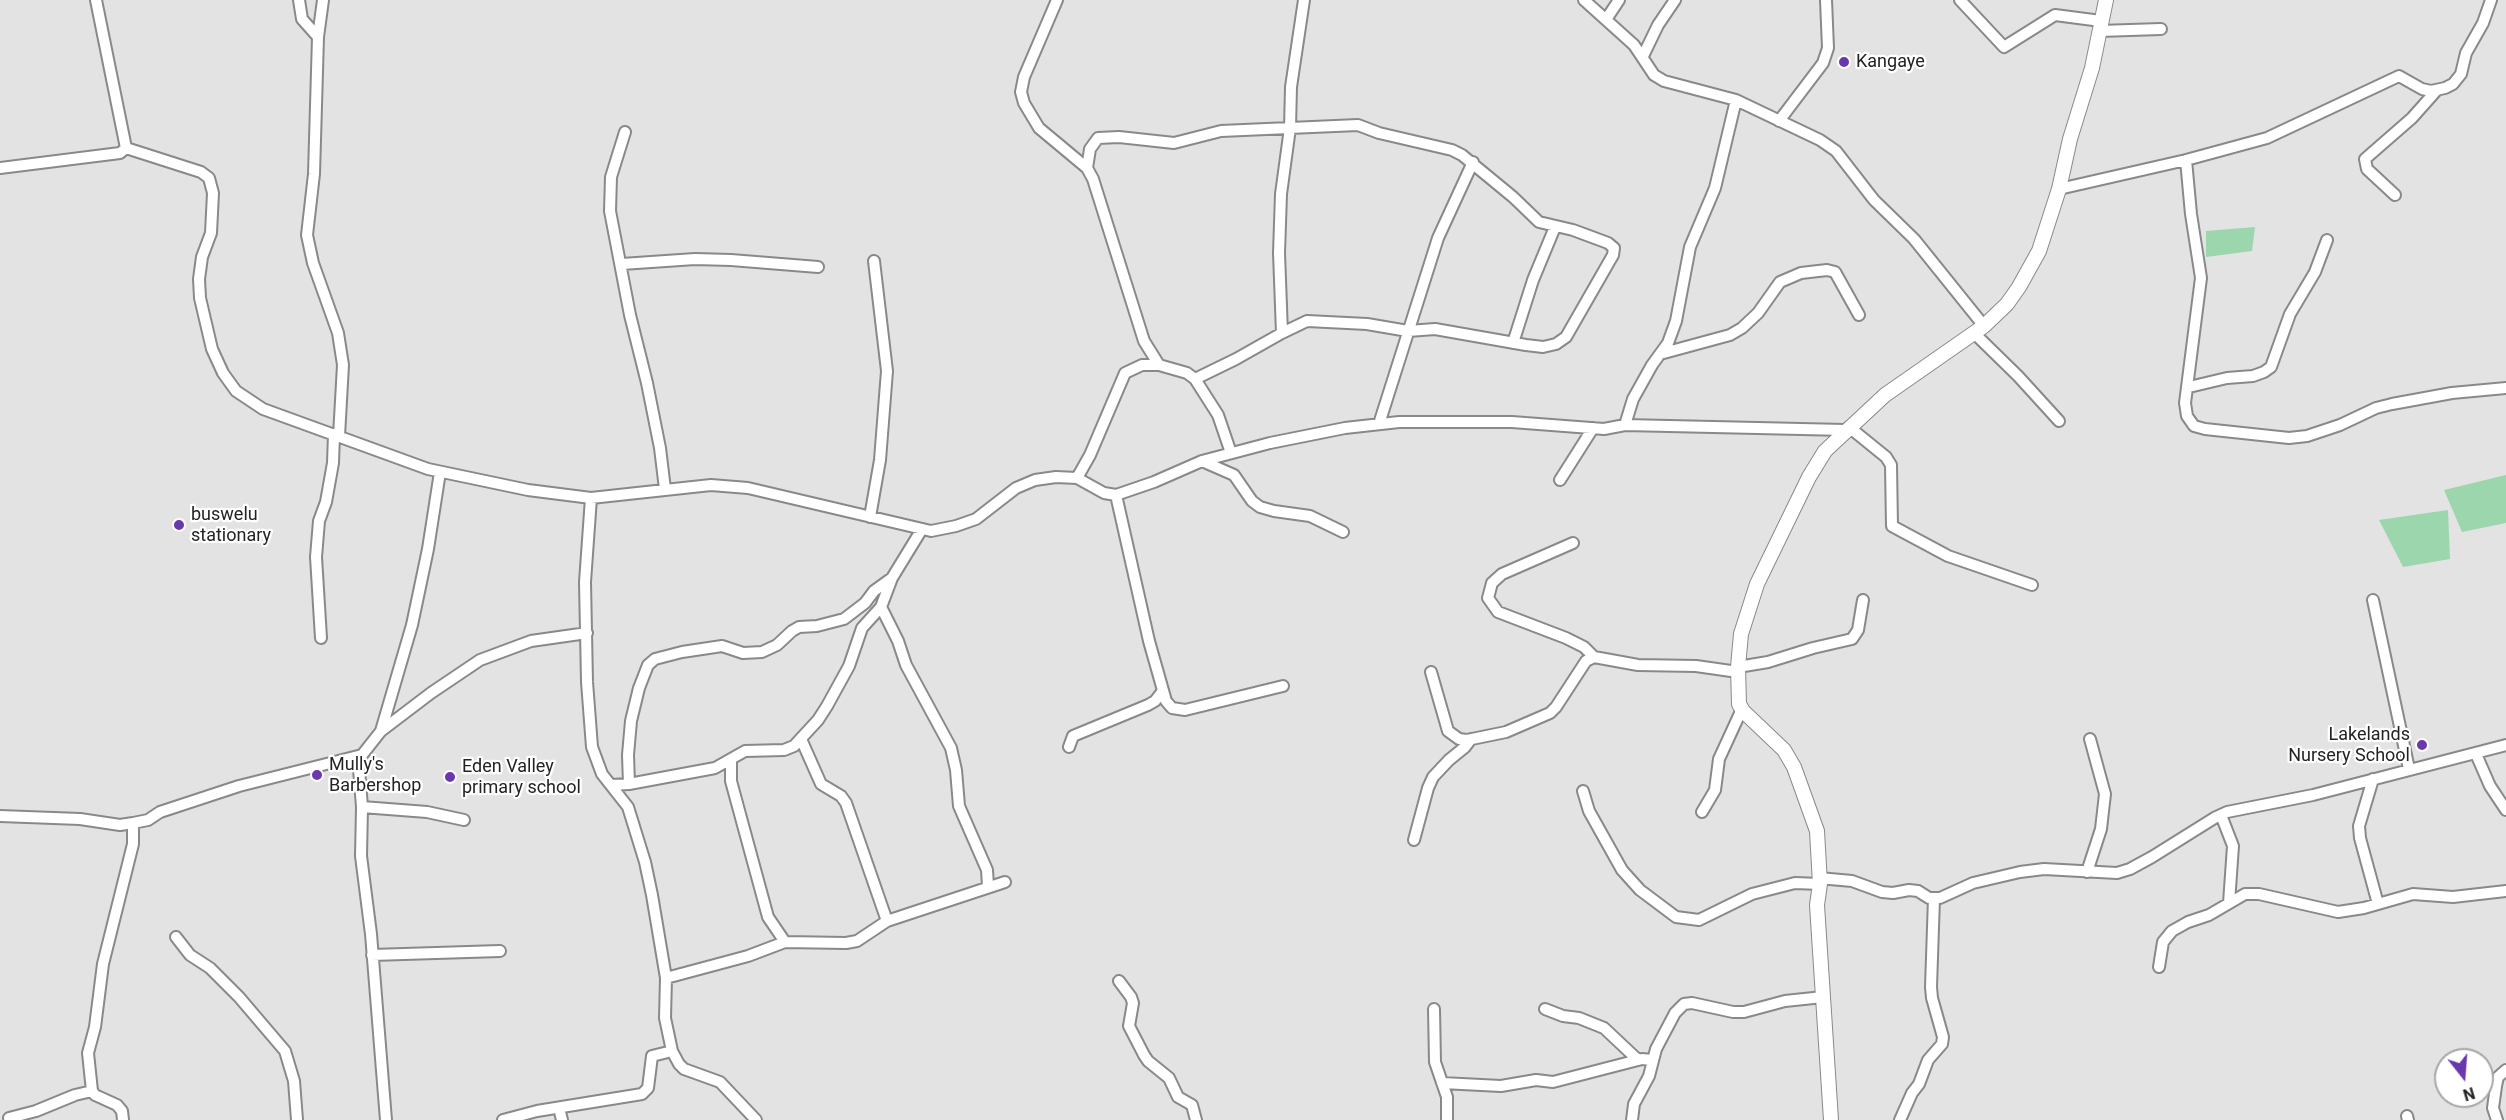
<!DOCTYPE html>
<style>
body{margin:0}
#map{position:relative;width:2506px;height:1120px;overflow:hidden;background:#e3e3e4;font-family:Roboto,sans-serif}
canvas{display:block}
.north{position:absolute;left:2434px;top:1048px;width:60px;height:60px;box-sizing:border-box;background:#fff;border:2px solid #a7a7a7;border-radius:50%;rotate:163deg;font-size:16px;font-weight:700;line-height:24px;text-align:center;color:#232323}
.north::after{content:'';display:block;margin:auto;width:21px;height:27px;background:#6938af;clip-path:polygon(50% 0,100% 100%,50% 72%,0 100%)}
</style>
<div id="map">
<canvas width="2506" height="1120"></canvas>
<div class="north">N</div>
</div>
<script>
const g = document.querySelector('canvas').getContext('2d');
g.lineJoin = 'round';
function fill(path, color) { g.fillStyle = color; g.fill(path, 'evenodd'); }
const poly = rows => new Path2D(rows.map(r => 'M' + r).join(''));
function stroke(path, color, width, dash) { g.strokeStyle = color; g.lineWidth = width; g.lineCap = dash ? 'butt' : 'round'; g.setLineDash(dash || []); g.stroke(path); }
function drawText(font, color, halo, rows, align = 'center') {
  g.font = font + ' Roboto,sans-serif'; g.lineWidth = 4.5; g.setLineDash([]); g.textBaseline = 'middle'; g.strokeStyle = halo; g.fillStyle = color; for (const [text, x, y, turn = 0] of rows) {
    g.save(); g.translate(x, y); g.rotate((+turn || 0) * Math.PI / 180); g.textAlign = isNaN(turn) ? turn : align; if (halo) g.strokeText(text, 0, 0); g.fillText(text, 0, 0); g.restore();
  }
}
fill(poly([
 [2255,227,2252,251,2206,257,2206,231],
 [2506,475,2506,523,2462,532,2444,490],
 [2448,510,2450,559,2403,567,2379,520]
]), '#9cd6ac');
const minor = poly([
 [299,0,302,19,318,37],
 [323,0,318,37,314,174,307,235,313,263,338,333,343,365,339,436],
 [1057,0,1024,77,1021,92,1024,103,1039,128,1087,168,1093,179,1144,341,1159,365,1187,373,1195,379,1218,415,1231,453],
 [1584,0,1634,45,1654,75,1664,81,1736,100,1820,140,1836,151,1874,200,1914,239,1984,326],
 [1960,0,2004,47,2055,15,2101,21],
 [1607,18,1619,0],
 [2099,31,2161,29],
 [1643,56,1658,25,1675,0],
 [1779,121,1823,63,1828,48,1826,0],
 [625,132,611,177,610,211,630,315,647,383,660,448,665,489],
 [126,148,201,172,209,178,213,193,211,233,202,257,199,279,200,298,212,349,223,373,236,391,263,409,428,469,528,490,591,498,711,485,748,488,931,531,956,526,976,519,1016,488,1035,480,1056,477,1077,478,1104,493,1116,495,1154,482,1202,461,1270,443,1345,428,1399,422,1512,422,1604,429,1625,425,1845,430],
 [2186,160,2191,214,2201,278,2185,403,2187,416,2194,426,2205,429,2289,438,2307,436,2340,425,2376,408,2392,404,2452,393,2506,388],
 [0,168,120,153,126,148,96,0],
 [1087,168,1090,149,1098,138,1119,137,1174,143,1221,131,1358,125,1379,133,1452,150,1462,155,1513,197,1539,222,1573,230,1608,243,1614,248,1613,255,1566,337,1556,344,1543,347,1526,345,1435,329,1408,331,1367,324,1307,321,1282,333,1236,359,1195,379],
 [2059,189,2186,160,2267,138,2399,76,2422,89,2431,91,2445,88,2453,84,2461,74,2466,53,2483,23,2491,0],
 [2395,195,2367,169,2365,159,2412,118,2436,91],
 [622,264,695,259,731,260,818,267],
 [1282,333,1279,253,1281,194,1290,128,1291,87,1304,0],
 [1974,333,2018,376,2059,421],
 [1513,343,1533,280,1555,227],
 [1660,354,1730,335,1742,328,1758,313,1780,282,1801,273,1827,270,1835,272,1859,315],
 [2189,387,2227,378,2253,376,2264,372,2271,367,2290,314,2315,272,2327,240],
 [1379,424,1438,238,1473,162],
 [1625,425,1633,399,1652,365,1668,343,1676,321,1690,247,1715,188,1736,100],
 [1849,427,1886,457,1891,465,1892,526,1948,556,2032,585],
 [1202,461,1234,475,1252,501,1260,507,1274,511,1310,516,1343,532],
 [1077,478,1090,455,1125,373,1142,365,1159,365],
 [1560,480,1593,428],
 [1116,495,1149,641,1166,701,1172,708,1185,710,1283,686],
 [591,498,585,582,587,682,592,747,602,774,628,807,645,862,652,895,666,978,665,1018,672,1051,679,1064,684,1069,720,1082,756,1120],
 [870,517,880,460,887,371,874,261],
 [1573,543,1502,574,1492,583,1488,598,1498,612,1566,638,1584,647,1594,657],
 [2373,600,2409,769],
 [881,607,898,641,906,665,951,748,956,770,959,806,987,870,988,886],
 [321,638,316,557,319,521,326,502,333,463,334,434],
 [1738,667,1768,662,1813,648,1852,639,1858,630,1863,600],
 [1431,672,1448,731,1459,739,1467,740,1506,732,1550,713,1556,707,1586,661,1594,657,1638,665,1696,666,1738,672],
 [381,731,412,625,428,549,440,472],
 [801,739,821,784,841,796,846,803,887,921],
 [1069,747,1073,736,1148,705,1155,701,1162,692],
 [2476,754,2490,786,2506,810],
 [731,761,731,781,768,917,785,942],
 [2373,779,2359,826,2360,838,2378,904],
 [629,784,628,755,631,721,639,688,648,665,655,659,682,652,722,646,743,653,762,652,777,645,792,631,799,627,817,626,844,619,865,603,874,591,892,578],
 [611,785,629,784,715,768,745,751,784,750,794,746,818,720,827,706,849,666,862,628,881,607,892,578,922,529],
 [1583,791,1589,811,1622,870,1640,890,1676,917,1699,920,1752,894,1795,883,1820,884],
 [362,807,427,812,464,820],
 [1702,812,1715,790,1719,759,1742,709],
 [2221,815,2233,846,2229,903],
 [0,816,80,819,120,825,133,823,148,820,160,812,239,786,362,755],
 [1414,840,1428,788,1433,777,1449,760,1465,747,1471,739],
 [2087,872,2101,829,2105,794,2090,739],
 [1819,878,1852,881,1882,892,1893,893,1909,890,1918,891,1929,898,1940,898,1973,883,2020,872,2044,869,2117,873,2130,869,2152,857,2216,817,2227,812,2313,795,2506,745],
 [176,937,190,955,210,968,239,997,285,1051,294,1081,297,1120],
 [372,955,500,951],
 [2159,967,2163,942,2172,931,2188,922,2209,915,2245,894,2259,894,2338,912,2364,908,2413,894,2453,897,2506,891],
 [666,978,748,956,785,942,846,943,857,941,887,921,1005,882],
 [1119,981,1131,997,1133,1003,1129,1026,1144,1055,1148,1061,1169,1078,1178,1097,1192,1105,1196,1120],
 [1434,1009,1435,1062,1447,1097,1447,1120],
 [1545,1009,1563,1016,1579,1018,1604,1028,1638,1060],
 [1442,1083,1501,1086,1536,1080,1553,1082,1642,1059,1652,1060],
 [559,1108,562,1120],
 [2407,1116,2408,1120],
 [9,1118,36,1111,75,1095,92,1091],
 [123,1120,122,1111,117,1105,95,1095,92,1091,88,1053,95,1027,103,964,133,844,133,823],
 [386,1120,371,934,361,856,362,807,359,769,362,755,381,731,431,693,480,660,531,641,587,633],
 [503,1120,537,1111,642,1094,648,1088,652,1056,672,1051],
 [1632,1120,1634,1104,1649,1076,1656,1049,1675,1013,1684,1004,1692,1003,1733,1012,1744,1012,1785,1001,1823,997],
 [1900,1120,1912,1093,1919,1084,1928,1060,1942,1044,1943,1037,1932,998,1931,987,1934,898],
 [2497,1120,2493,1108,2496,1086,2498,1077,2506,1070]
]);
const tertiary = poly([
 [1831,1120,1817,905,1820,884,1817,831,1794,767,1784,750,1743,711,1739,704,1738,667,1741,634,1757,584,1809,477,1825,451,1885,395,1984,326,2007,304,2019,287,2039,251,2059,189,2070,139,2092,68,2106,0]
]);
stroke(minor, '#89898a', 14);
stroke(tertiary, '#89898a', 16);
stroke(minor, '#fff', 10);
stroke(tertiary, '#fff', 14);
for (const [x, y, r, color] of [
 [1844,62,6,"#6938af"],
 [179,525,6,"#6938af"],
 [2422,745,6,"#6938af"],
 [317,775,6,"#6938af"],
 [450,777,6,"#6938af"]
]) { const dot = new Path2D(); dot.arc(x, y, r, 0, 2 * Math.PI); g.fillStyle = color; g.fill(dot); stroke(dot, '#fff', 2); }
drawText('18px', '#232323', '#fff', [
 ["Kangaye",1856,62],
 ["buswelu",191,515],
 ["stationary",191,536],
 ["Lakelands",2410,735,"right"],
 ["Nursery School",2410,756,"right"],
 ["Mully's",329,765],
 ["Barbershop",329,786],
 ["Eden Valley",462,767],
 ["primary school",462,788]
], 'left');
</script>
